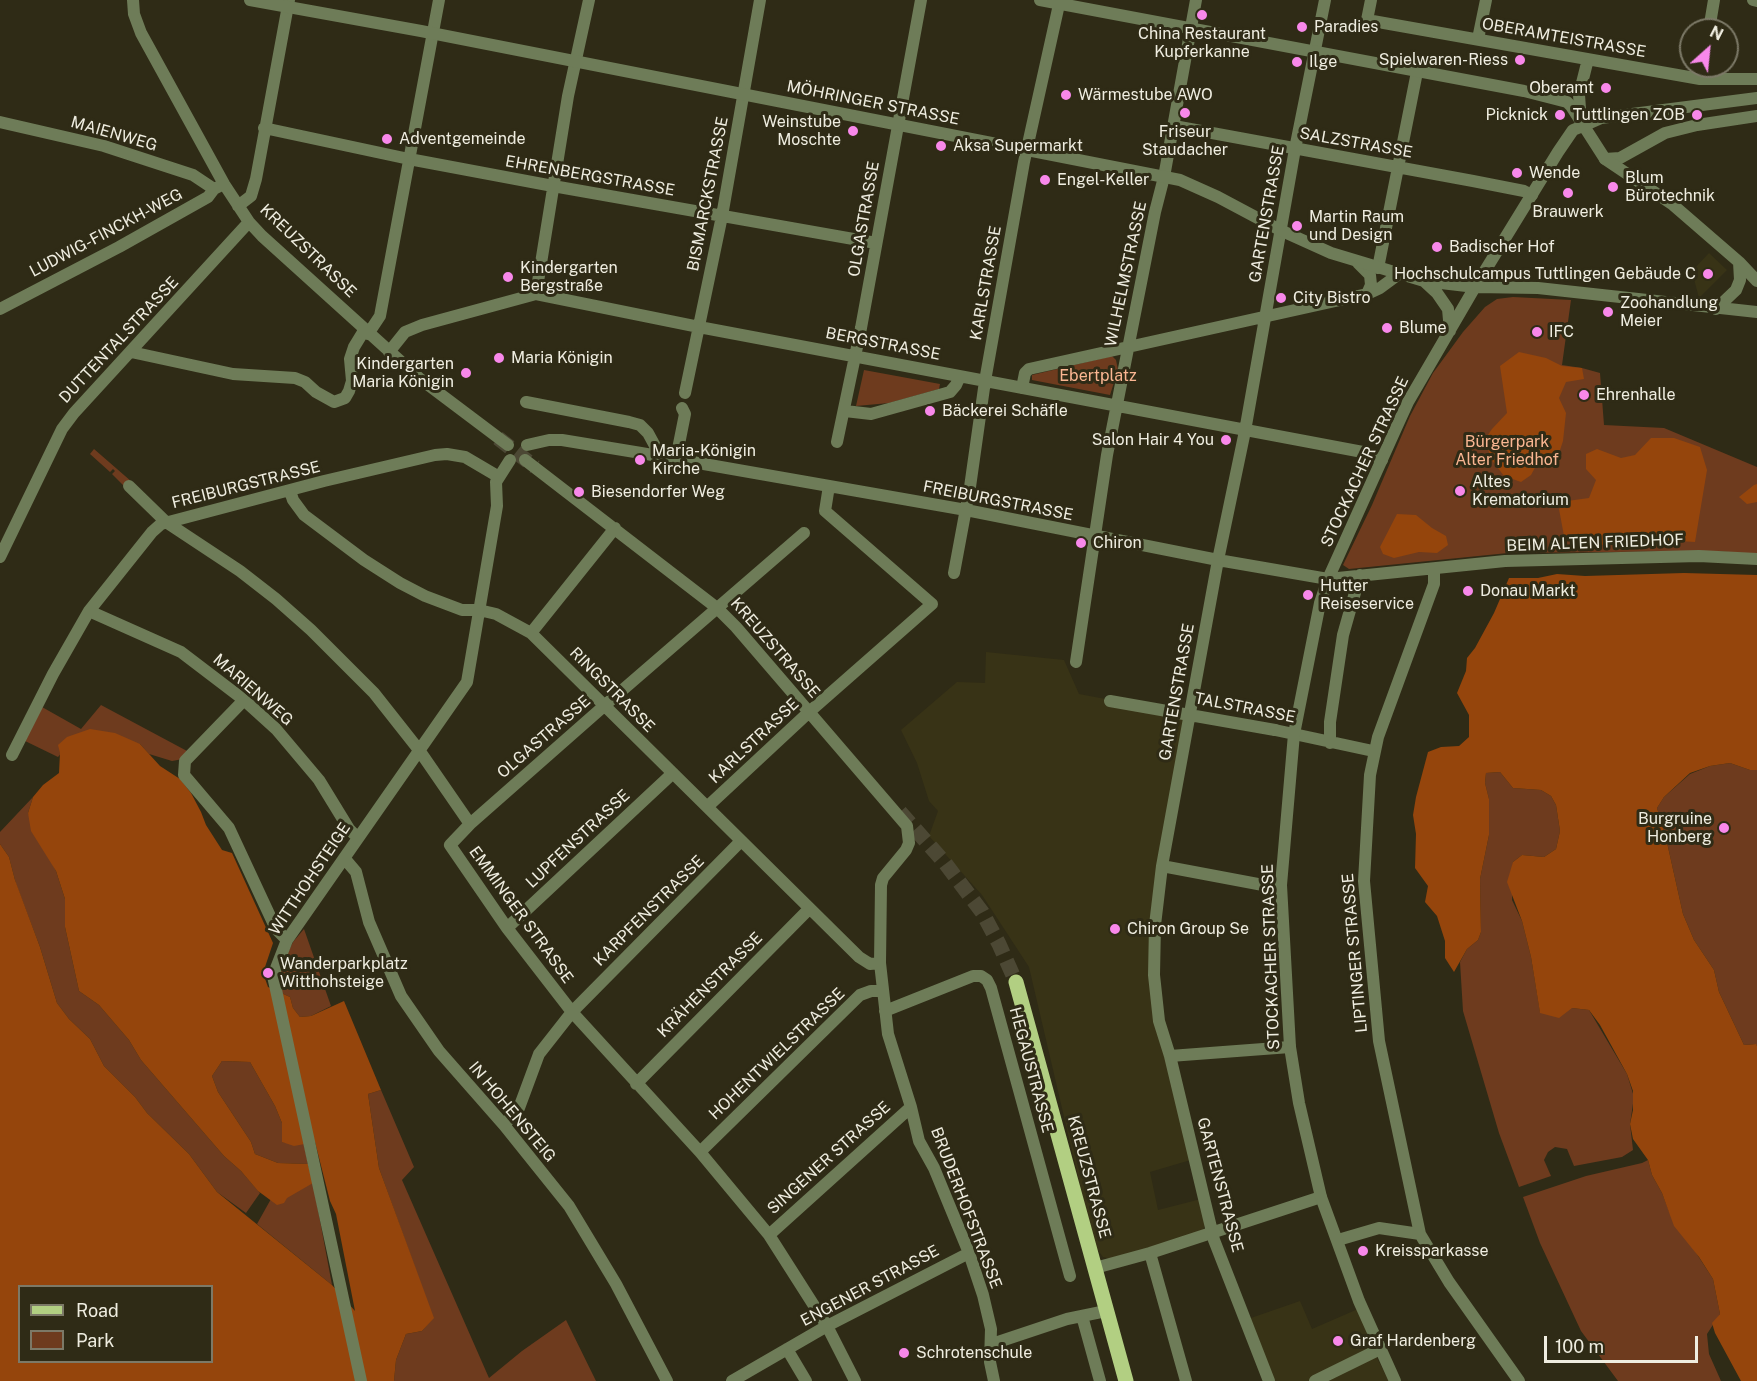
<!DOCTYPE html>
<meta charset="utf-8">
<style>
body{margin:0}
#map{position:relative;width:1757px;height:1381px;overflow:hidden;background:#2f2b16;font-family:"Public Sans",sans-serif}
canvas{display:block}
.legend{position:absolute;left:18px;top:1285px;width:195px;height:78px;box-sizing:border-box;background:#2f2b16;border:2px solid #7c7967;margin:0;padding:8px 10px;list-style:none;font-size:18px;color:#efede0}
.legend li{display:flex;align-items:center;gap:12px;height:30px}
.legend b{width:30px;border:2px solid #7c7967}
.north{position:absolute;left:1679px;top:18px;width:60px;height:60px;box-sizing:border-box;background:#2f2b16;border:2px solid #7c7967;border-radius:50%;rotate:27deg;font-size:16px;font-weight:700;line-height:24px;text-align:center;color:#efede0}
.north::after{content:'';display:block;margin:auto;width:21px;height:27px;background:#f888ea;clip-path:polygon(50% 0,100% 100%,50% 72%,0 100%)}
.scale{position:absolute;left:1544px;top:1336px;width:154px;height:27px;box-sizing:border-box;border:3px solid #efede0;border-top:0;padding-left:8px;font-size:18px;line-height:21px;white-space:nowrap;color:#efede0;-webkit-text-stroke:4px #2f2b16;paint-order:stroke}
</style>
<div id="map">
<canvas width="1757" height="1381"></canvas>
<ul class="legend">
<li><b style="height:8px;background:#b2cf82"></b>Road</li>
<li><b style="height:16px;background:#6e3b1e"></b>Park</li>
</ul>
<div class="north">N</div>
<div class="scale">100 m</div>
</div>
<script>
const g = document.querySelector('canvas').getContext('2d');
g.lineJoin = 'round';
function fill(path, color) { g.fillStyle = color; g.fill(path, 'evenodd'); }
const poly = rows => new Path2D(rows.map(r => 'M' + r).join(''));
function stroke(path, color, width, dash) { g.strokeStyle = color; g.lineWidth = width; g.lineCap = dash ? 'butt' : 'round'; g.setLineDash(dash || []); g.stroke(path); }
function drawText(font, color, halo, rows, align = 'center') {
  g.font = font + ' "Public Sans",sans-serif'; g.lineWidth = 6; g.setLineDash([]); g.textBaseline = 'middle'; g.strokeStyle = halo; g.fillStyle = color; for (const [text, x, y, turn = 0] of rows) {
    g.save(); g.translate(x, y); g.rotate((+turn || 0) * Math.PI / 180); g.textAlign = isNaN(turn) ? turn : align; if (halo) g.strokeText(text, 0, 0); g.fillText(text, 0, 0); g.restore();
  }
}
fill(poly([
 [1709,253,1727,270,1699,298,1694,279,1696,276,1691,272],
 [986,652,1064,660,1079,694,1190,715,1162,865,1153,976,1194,1159,1150,1172,1158,1210,1201,1199,1205,1223,1203,1232,1116,1260,1103,1257,1094,1245,1029,967,982,895,929,836,938,811,929,801,917,763,901,730,957,682,985,683],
 [1300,1301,1312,1329,1358,1309,1378,1360,1389,1381,1269,1381,1248,1319]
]), '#383316');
fill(poly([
 [1513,297,1571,300,1562,365,1582,368,1600,373,1604,425,1664,428,1757,467,1757,554,1714,551,1508,553,1349,569,1343,565,1372,505,1410,416,1433,373,1463,332,1485,307,1497,299],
 [1112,356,1116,360,1118,370,1110,395,1032,380,1032,375],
 [864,370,940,384,939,389,889,403,856,406],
 [94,449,132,482,126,488,112,474,115,471,113,469,110,472,90,454],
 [101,705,187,751,183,759,172,761,149,754,140,744,71,742,58,757,23,740,42,707,81,729],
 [1730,763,1750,770,1757,770,1757,1046,1755,1044,1744,1045,1719,992,1714,970,1694,940,1683,914,1666,838,1657,808,1664,797,1690,774,1710,766],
 [1500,772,1513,788,1541,790,1551,796,1556,805,1560,831,1556,849,1544,857,1522,855,1513,862,1512,900,1522,921,1531,957,1540,1012,1572,1008,1589,1010,1627,1074,1634,1097,1630,1124,1633,1150,1622,1157,1574,1166,1567,1149,1555,1147,1548,1152,1544,1160,1551,1176,1519,1187,1499,1133,1463,1011,1460,962,1467,949,1478,940,1481,932,1480,879,1489,835,1489,799,1485,783,1486,773],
 [33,797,28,813,56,871,65,899,65,927,79,991,99,1005,129,1040,141,1060,224,1156,241,1171,260,1193,246,1213,217,1192,189,1154,147,1113,135,1097,104,1066,90,1039,69,1019,57,1003,40,947,16,884,9,857,0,844,0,832],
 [304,929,331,1006,311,1016,300,1017,293,1008,290,997,281,993,278,972,293,942],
 [222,1061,250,1062,275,1106,282,1123,282,1142,304,1144,308,1164,278,1163,255,1154,251,1142,218,1092,212,1076],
 [381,1090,414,1167,402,1180,489,1378,522,1351,566,1320,596,1381,394,1381,396,1360,406,1334,422,1331,433,1318,379,1168,368,1094],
 [1648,1160,1652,1175,1662,1193,1669,1211,1713,1279,1720,1314,1707,1334,1709,1354,1721,1381,1618,1381,1581,1331,1540,1243,1523,1197,1586,1176,1642,1163],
 [313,1183,332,1285,257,1224,276,1190]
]), '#6e3b1e');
fill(poly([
 [1519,352,1546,358,1562,366,1582,368,1584,379,1566,382,1559,398,1566,413,1563,441,1560,450,1548,455,1538,462,1531,475,1521,482,1504,476,1491,459,1485,439,1492,429,1507,413,1500,366],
 [1651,438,1674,438,1700,447,1707,470,1695,542,1649,539,1635,541,1616,538,1600,546,1564,536,1559,509,1567,501,1589,498,1596,480,1586,469,1586,454,1597,449,1621,458,1635,455],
 [1757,484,1757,502,1747,504,1739,497,1754,485],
 [1397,514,1416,515,1432,528,1446,536,1448,545,1437,553,1419,552,1394,558,1383,554,1380,547],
 [1684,573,1757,575,1757,770,1750,770,1730,763,1710,766,1690,773,1664,797,1657,808,1666,838,1683,914,1694,940,1714,970,1719,992,1744,1045,1756,1044,1757,1046,1757,1381,1741,1381,1715,1333,1712,1323,1720,1314,1713,1279,1699,1257,1674,1226,1662,1193,1652,1175,1648,1160,1633,1139,1630,1124,1633,1110,1633,1091,1627,1074,1600,1025,1589,1010,1572,1008,1559,1018,1540,1013,1531,957,1522,921,1507,882,1513,862,1522,855,1544,857,1556,849,1560,831,1556,805,1551,796,1541,790,1513,788,1500,772,1486,773,1485,783,1489,799,1489,835,1480,879,1481,932,1478,940,1467,949,1454,972,1445,958,1445,941,1437,916,1425,902,1428,886,1415,868,1416,834,1413,815,1416,797,1428,752,1441,747,1459,746,1469,737,1469,715,1457,693,1466,671,1467,658,1475,648,1494,613,1509,578,1538,578,1557,574,1585,576],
 [90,729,115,733,140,744,160,766,180,779,191,793,201,812,206,825,222,850,232,853,273,943,263,973,268,987,290,997,293,1008,300,1017,311,1016,344,1001,381,1090,368,1094,379,1168,434,1318,422,1331,406,1334,396,1360,394,1381,0,1381,0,844,9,857,15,880,40,947,57,1003,69,1019,90,1039,104,1066,135,1097,147,1113,189,1154,217,1192,332,1285,355,1311,336,1214,330,1201,315,1142,294,1146,282,1142,282,1123,275,1106,250,1062,222,1061,212,1076,218,1092,251,1142,255,1154,278,1163,308,1164,313,1183,287,1198,284,1203,277,1205,258,1191,241,1171,224,1156,141,1060,129,1040,99,1005,79,991,65,927,65,899,56,871,31,831,28,813,33,797,43,785,59,773,60,753,58,745,67,737],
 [20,1286,212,1286,212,1362,20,1362]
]), '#95450c');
stroke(poly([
 [498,438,535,467],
 [900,812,945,863,982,912,999,944,1016,982]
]), '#4c4834', 15, [15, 8]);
stroke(poly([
 [133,0,134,14,141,33,224,184,249,222,262,236,419,378,508,445],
 [1371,0,1367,20,1700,79,1757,79],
 [1753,0,1757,1],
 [1709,30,1714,0],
 [1478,39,1486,0],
 [0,122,104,146,193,175,214,189],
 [1581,122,1579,95,1588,59],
 [1174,126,1473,181,1524,191,1532,195],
 [1583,126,1601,118,1757,98],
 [264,128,409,159,553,186,876,243],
 [1605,159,1620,158,1665,133,1697,125,1757,116],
 [238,206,251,196,256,179,289,0],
 [1358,263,1370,275,1371,285,1367,294],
 [1378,268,1417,72],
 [536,294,568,96,589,0],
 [0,309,119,247,208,197,214,189,224,184],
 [368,334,380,316,439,0],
 [131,352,233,374,295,378,305,382,316,392,334,402,345,398,349,391,352,381,350,359,354,347,365,329],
 [389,352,405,332,422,325,536,294,699,327,1368,453,1382,460],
 [1022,388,1025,373,1029,369,1367,294,1380,288,1399,274],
 [685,393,722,216,760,0],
 [526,402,629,422,640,425,648,433,661,457],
 [845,411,871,414,950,392,956,385,960,376],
 [837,442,861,328,921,0],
 [527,445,549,440,562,440,641,453,966,510,1218,560,1328,579,1505,561,1699,556,1757,559],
 [676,459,685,414,682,408],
 [525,460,717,608,736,627,907,826,909,843,906,850,883,878,881,885,880,963,888,1034,911,1107,919,1141,934,1168,969,1253,983,1295,991,1329,990,1362,994,1381],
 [129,486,166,522,240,571,276,599,311,630,374,693,419,750,470,824],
 [290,491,293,500,304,515,364,560,400,583,425,596,462,610,479,610,496,614,531,633,859,957,870,964,880,963],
 [804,533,604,706,470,824,450,845,507,928,572,1012,700,1152,769,1235,827,1326,855,1381],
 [0,557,62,429,74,413,249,222],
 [1434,569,1434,584,1378,737,1370,775,1364,881,1379,1041,1420,1234,1449,1282,1519,1381],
 [954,573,970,487,985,381,1024,162,1060,0],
 [89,611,181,652,244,700,276,729,319,780,349,829,358,838],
 [531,633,615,528],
 [1076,662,1107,455,1155,212,1164,177,1196,0],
 [244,700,185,761,184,775,229,828,276,929,287,940],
 [1110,701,1275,730],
 [1294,734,1373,751],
 [1330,743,1330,722,1343,635,1360,575],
 [12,755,53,674,89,611,152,532,161,524,324,481,435,455,447,454,465,457,499,477],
 [707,807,808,713,932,604,825,511,829,486],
 [345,859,356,872,369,922,401,996,439,1051,504,1125,569,1206,616,1284,667,1381],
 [1162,866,1263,885,1281,885],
 [507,928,673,773],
 [885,1011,973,976,981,976,987,980,991,988,1070,1276],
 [1170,1056,1290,1047],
 [636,1084,809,909],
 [504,1125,519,1108,539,1054,572,1012,741,841],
 [700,1152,860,995,871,991,883,991],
 [769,1235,911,1107],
 [1338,1240,1379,1228,1420,1234],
 [1150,1253,1186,1381],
 [1095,1268,1150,1253,1321,1197],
 [1082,1316,1100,1381],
 [992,1344,1067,1319,1106,1311],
 [787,1349,806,1381],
 [361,1381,273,976,287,940,467,682,497,506,496,482,510,460],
 [732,1381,827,1326,969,1253],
 [1269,1381,1214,1240,1170,1056,1159,1021,1154,975,1155,925,1162,866,1218,560,1245,431,1295,149,1325,0],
 [1315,1381,1380,1349]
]), '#6e7c58', 12);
stroke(poly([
 [250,0,421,31,1180,180,1218,197,1280,230,1331,253,1424,281,1475,287,1538,288,1757,312],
 [1040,0,1524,91,1567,102,1571,106,1605,159,1672,204,1739,262,1757,281],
 [1424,281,1437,293,1448,309,1450,331],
 [1716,309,1736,290,1740,280,1739,262],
 [1275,730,1294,734],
 [1395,1381,1359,1301,1321,1197,1299,1103,1290,1047,1281,885,1294,734,1320,603,1328,579,1397,426,1408,402,1475,287,1558,152,1573,130,1583,126]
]), '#6e7c58', 12);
stroke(poly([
 [1016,982,1126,1381]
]), '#b2cf82', 15);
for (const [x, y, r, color] of [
 [1202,15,6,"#f888ea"],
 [1302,27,6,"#f888ea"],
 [1520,60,6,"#f888ea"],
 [1297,62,6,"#f888ea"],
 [1606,88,6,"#f888ea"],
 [1066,95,6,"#f888ea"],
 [1185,113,6,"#f888ea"],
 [1560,115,6,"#f888ea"],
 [1697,115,6,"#f888ea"],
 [853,131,6,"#f888ea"],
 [387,139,6,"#f888ea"],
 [941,146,6,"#f888ea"],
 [1517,173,6,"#f888ea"],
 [1045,180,6,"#f888ea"],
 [1613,187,6,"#f888ea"],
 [1568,193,6,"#f888ea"],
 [1297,226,6,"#f888ea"],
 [1437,247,6,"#f888ea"],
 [1708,274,6,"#f888ea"],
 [508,277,6,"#f888ea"],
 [1281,298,6,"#f888ea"],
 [1608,312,6,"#f888ea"],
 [1387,328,6,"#f888ea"],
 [1537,332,6,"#f888ea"],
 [499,358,6,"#f888ea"],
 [466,373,6,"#f888ea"],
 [1584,395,6,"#f888ea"],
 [930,411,6,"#f888ea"],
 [1226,440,6,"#f888ea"],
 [640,460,6,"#f888ea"],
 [1460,491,6,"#f888ea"],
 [579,492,6,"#f888ea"],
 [1081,543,6,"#f888ea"],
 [1468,591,6,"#f888ea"],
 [1308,595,6,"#f888ea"],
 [1724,828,6,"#f888ea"],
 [1115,929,6,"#f888ea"],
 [268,973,6,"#f888ea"],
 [1363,1251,6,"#f888ea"],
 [1338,1341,6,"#f888ea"],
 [904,1353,6,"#f888ea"]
]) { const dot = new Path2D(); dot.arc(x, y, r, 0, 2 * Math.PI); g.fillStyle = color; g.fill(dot); stroke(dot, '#2f2b16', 2); }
drawText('16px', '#efede0', '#2f2b16', [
 ["Paradies",1314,27],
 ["China Restaurant",1202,34,"center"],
 ["Kupferkanne",1202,52,"center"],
 ["Spielwaren-Riess",1508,60,"right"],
 ["Ilge",1309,62],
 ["Oberamt",1594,88,"right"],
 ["Wärmestube AWO",1078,95],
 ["Picknick",1548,115,"right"],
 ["Tuttlingen ZOB",1685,115,"right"],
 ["Weinstube",841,122,"right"],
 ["Moschte",841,140,"right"],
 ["Friseur",1185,132,"center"],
 ["Staudacher",1185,150,"center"],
 ["Adventgemeinde",399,139],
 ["Aksa Supermarkt",953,146],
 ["Wende",1529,173],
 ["Blum",1625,178],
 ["Bürotechnik",1625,196],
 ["Engel-Keller",1057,180],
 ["Brauwerk",1568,212,"center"],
 ["Martin Raum",1309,217],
 ["und Design",1309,235],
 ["Badischer Hof",1449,247],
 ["Kindergarten",520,268],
 ["Bergstraße",520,286],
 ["Hochschulcampus Tuttlingen Gebäude C",1696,274,"right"],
 ["City Bistro",1293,298],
 ["Zoohandlung",1620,303],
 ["Meier",1620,321],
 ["Blume",1399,328],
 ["IFC",1549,332],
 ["Maria Königin",511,358],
 ["Kindergarten",454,364,"right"],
 ["Maria Königin",454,382,"right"],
 ["Ehrenhalle",1596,395],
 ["Bäckerei Schäfle",942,411],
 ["Salon Hair 4 You",1214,440,"right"],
 ["Maria-Königin",652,451],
 ["Kirche",652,469],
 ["Altes",1472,482],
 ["Krematorium",1472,500],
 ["Biesendorfer Weg",591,492],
 ["Chiron",1093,543],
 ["Hutter",1320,586],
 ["Reiseservice",1320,604],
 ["Donau Markt",1480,591],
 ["Burgruine",1712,819,"right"],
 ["Honberg",1712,837,"right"],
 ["Chiron Group Se",1127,929],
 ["Wanderparkplatz",280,964],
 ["Witthohsteige",280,982],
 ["Kreissparkasse",1375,1251],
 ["Graf Hardenberg",1350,1341],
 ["Schrotenschule",916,1353]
], 'left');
drawText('16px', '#efede0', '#2f2b16', [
 ["OBERAMTEISTRASSE",1564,38,10],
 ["MÖHRINGER STRASSE",873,103,11],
 ["MAIENWEG",114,134,16],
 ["SALZSTRASSE",1356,143,10],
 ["EHRENBERGSTRASSE",590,176,10],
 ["BISMARCKSTRASSE",708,194,-79],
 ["GARTENSTRASSE",1267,214,-80],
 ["OLGASTRASSE",864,219,-80],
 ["LUDWIG-FINCKH-WEG",106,233,-28],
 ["KREUZSTRASSE",308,251,44],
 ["WILHELMSTRASSE",1126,274,-78],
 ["KARLSTRASSE",986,283,-80],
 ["DUTTENTALSTRASSE",119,340,-47],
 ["BERGSTRASSE",883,344,11],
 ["STOCKACHER STRASSE",1365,462,-65],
 ["FREIBURGSTRASSE",246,485,-14],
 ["FREIBURGSTRASSE",998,501,11],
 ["BEIM ALTEN FRIEDHOF",1595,543,-2],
 ["KREUZSTRASSE",775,648,49],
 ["MARIENWEG",253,690,41],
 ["RINGSTRASSE",612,690,45],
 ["GARTENSTRASSE",1177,692,-80],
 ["TALSTRASSE",1245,708,11],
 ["OLGASTRASSE",544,737,-41],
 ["KARLSTRASSE",754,741,-43],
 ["LUPFENSTRASSE",578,839,-43],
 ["WITTHOHSTEIGE",310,879,-56],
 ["KARPFENSTRASSE",649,911,-45],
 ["EMMINGER STRASSE",521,915,54],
 ["LIPTINGER STRASSE",1355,953,-95],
 ["STOCKACHER STRASSE",1271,957,-92],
 ["KRÄHENSTRASSE",710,985,-45],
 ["HOHENTWIELSTRASSE",777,1054,-44],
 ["HEGAUSTRASSE",1031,1070,75],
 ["IN HOHENSTEIG",512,1112,50],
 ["SINGENER STRASSE",829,1158,-42],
 ["KREUZSTRASSE",1089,1177,75],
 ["GARTENSTRASSE",1220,1185,75],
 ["BRUDERHOFSTRASSE",966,1208,69],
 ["ENGENER STRASSE",870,1286,-28]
]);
drawText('16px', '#fab692', '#2f2b16', [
 ["Ebertplatz",1098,376],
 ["Bürgerpark",1507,442],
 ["Alter Friedhof",1507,460]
]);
</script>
